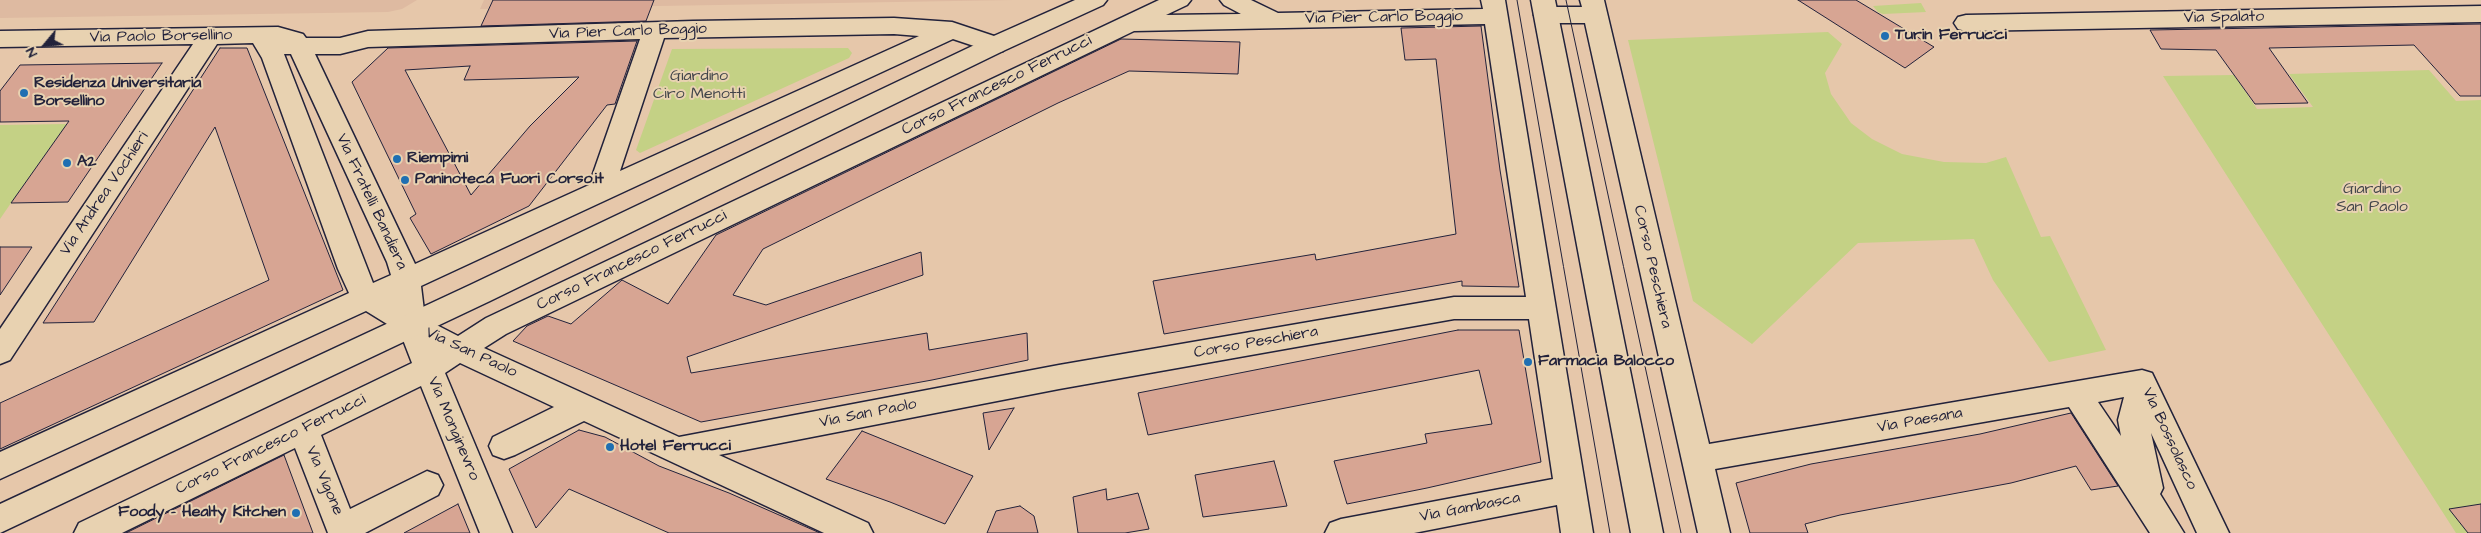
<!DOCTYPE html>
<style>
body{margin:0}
#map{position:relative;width:2481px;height:533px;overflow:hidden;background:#e6c7aa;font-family:"Architects Daughter",sans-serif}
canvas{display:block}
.north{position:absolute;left:20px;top:20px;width:50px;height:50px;-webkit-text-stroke:4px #e8d2b1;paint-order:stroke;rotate:242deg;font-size:14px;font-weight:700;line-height:20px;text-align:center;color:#22223b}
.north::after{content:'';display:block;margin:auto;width:18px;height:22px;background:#22223b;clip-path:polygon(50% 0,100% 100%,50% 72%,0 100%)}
</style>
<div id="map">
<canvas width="2481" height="533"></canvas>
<div class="north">N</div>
</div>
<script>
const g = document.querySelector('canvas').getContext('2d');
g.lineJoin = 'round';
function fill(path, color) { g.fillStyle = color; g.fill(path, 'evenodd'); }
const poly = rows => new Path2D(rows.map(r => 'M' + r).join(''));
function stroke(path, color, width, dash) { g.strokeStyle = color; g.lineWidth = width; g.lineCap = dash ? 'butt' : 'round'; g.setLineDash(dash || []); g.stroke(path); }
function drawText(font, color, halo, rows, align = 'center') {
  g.font = font + ' "Architects Daughter",sans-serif'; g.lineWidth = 4; g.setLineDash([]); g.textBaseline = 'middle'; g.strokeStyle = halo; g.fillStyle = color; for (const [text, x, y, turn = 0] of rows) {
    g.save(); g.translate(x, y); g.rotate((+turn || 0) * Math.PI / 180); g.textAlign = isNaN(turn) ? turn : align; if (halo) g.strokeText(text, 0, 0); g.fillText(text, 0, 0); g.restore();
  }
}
fill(poly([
 [0,0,417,0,402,9,388,12,0,18],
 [484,0,1014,0,480,9]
]), '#debaa1');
fill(poly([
 [1921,3,1926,12,1883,14,1878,12,1873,6],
 [1828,32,1842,44,1825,73,1831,94,1851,123,1872,139,1902,154,1944,162,1986,163,2006,157,2041,237,2050,236,2106,350,2049,362,1993,280,1974,239,1858,243,1752,344,1693,301,1628,40],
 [848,48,852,53,849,58,640,153,636,150,672,49],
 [2429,70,2456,101,2481,100,2481,533,2456,533,2163,76,2234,75,2257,109,2313,107,2289,74],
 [67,124,11,203,0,219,0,125]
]), '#c4d185');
const building = poly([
 [493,0,654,0,646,21,481,26,493,0],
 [1798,0,1856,0,1934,47,1905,68,1798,0],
 [2481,24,2481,96,2460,96,2414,45,2269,48,2308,103,2255,104,2216,50,2161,49,2150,30,2481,24],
 [1481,26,1500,170,1519,287,1462,286,1462,281,1164,334,1153,281,1315,254,1316,260,1456,234,1436,59,1405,60,1401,28,1481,26],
 [1121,39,1240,42,1238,74,1129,71,1058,103,763,249,733,295,766,305,921,252,923,275,687,357,691,373,927,333,929,350,1027,333,1028,360,932,380,701,422,513,341,527,326,548,316,571,324,622,280,668,304,716,235,1121,39],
 [637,41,615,104,607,105,529,206,431,254,410,218,416,214,352,82,388,48,637,41],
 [470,66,464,80,579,77,530,126,471,195,405,70,470,66],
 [220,48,247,48,343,290,0,449,0,403,269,280,215,127,94,322,43,323,220,48],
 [162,63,68,202,11,203,69,121,0,122,0,91,20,65,162,63],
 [0,247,32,247,0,295,0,247],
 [1458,330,1519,330,1541,462,1427,488,1347,504,1334,461,1427,443,1425,434,1492,424,1479,370,1148,435,1138,393,1458,330],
 [1014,408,989,450,983,413,1014,408],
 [2071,413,2118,486,2091,490,2076,466,2011,483,1840,515,1805,524,1808,533,1750,533,1736,483,1811,464,1980,434,2071,413],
 [579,430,605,437,659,466,729,493,820,533,669,533,569,489,536,528,509,469,579,430],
 [862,431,973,476,945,524,890,502,826,479,862,431],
 [284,455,313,533,126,533,284,455],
 [1274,461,1287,506,1203,517,1195,475,1274,461],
 [1106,489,1107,500,1138,493,1149,529,1125,533,1078,533,1073,497,1106,489],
 [458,504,470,533,404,533,458,504],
 [2481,504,2481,533,2468,533,2449,509,2481,504],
 [1020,506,1034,516,1038,533,987,533,996,511,1020,506]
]);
fill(building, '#d7a593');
stroke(building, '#22223b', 1);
const minor = poly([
 [1159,0,1191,0,1187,5,1166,15,1241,14,1224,5,1220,0,1251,0,1278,13,1483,9,1481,0,1505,0,1593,533,1561,533,1557,505,1414,533,1325,533,1330,523,1341,519,1553,479,1529,319,1454,319,1059,389,719,455,868,523,873,533,824,533,584,421,515,455,504,459,493,455,489,446,493,437,554,407,460,363,445,373,512,533,480,533,421,386,321,435,350,509,427,471,438,475,443,485,438,495,365,533,328,533,295,448,122,533,74,533,79,523,412,363,400,332,366,311,0,479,0,452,349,293,338,269,262,58,253,43,217,44,10,360,0,364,0,329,193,44,0,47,0,31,278,27,303,34,306,38,340,38,368,31,693,21,894,18,952,22,1003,39,1007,45,1003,51,995,53,953,39,421,286,425,319,458,336,486,318,1159,0],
 [1485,24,1526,297,1454,297,1059,365,679,437,484,348,506,334,1134,31,1485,24],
 [894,34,919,36,620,171,664,38,894,34],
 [640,39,589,185,415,264,315,54,340,54,368,47,640,39],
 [284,54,291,54,387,262,391,275,373,283,284,54],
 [1580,0,1604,0,1709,444,2142,370,2152,373,2229,533,2197,533,2151,433,2163,488,2160,494,2184,533,2150,533,2069,407,1715,469,1730,533,1698,533,1585,23,1546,23,1538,20,1534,15,1538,10,1546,7,1582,7,1580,0],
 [2124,397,2118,420,2121,436,2098,402,2124,397],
 [2481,6,2481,22,1966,31,1958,29,1954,23,1958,17,1966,15,2481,6]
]);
const major = poly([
 [1075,0,1107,0,1103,5,1003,51,490,301,0,533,0,504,470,285,987,39,1075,0],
 [1531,0,1555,0,1663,533,1631,533,1531,0]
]);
stroke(minor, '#22223b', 3);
stroke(major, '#22223b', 3);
fill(minor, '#e8d2b1');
fill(major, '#e8d2b1');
stroke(poly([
 [1517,0,1610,533],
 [1566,0,1681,533]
]), '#22223b', 1);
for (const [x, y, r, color] of [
 [1885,36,5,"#1f6fb2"],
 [24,93,5,"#1f6fb2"],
 [397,159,5,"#1f6fb2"],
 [67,163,5,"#1f6fb2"],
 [405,180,5,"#1f6fb2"],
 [1528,362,5,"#1f6fb2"],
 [610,447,5,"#1f6fb2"],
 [296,513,5,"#1f6fb2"]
]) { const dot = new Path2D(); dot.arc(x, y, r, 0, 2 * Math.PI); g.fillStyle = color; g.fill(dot); stroke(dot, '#e8d2b1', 2); }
drawText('16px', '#22223b', '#e8d2b1', [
 ["Via Pier Carlo Boggio",1384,18,-1],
 ["Via Spalato",2224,18,-1],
 ["Via Pier Carlo Boggio",628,32,-2],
 ["Via Paolo Borsellino",161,37,-1],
 ["Corso Francesco Ferrucci",997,86,-26],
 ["Via Andrea Vochieri",105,194,-56],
 ["Via Fratelli Bandiera",371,202,65],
 ["Corso Francesco Ferrucci",632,261,-26],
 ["Corso Peschiera",1652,267,77],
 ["Corso Peschiera",1256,343,-10],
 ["Via San Paolo",471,353,25],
 ["Via San Paolo",868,414,-11],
 ["Via Paesana",1920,421,-10],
 ["Via Monginevro",453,429,67],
 ["Via Bossolasco",2169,439,65],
 ["Corso Francesco Ferrucci",271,445,-26],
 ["Via Vigone",324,481,67],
 ["Via Gambasca",1470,508,-11]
]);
drawText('bold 16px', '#22223b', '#e8d2b1', [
 ["Turin Ferrucci",1895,36],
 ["Residenza Universitaria",34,84],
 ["Borsellino",34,102],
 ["Riempimi",407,159],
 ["A2",77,163],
 ["Paninoteca Fuori Corso.it",415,180],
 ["Farmacia Balocco",1538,362],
 ["Hotel Ferrucci",620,447],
 ["Foody - Healty Kitchen",286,513,"right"]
], 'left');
drawText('16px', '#42454a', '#e8d2b1', [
 ["Giardino",699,77],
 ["Ciro Menotti",699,95],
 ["Giardino",2372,190],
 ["San Paolo",2372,208]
]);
</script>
